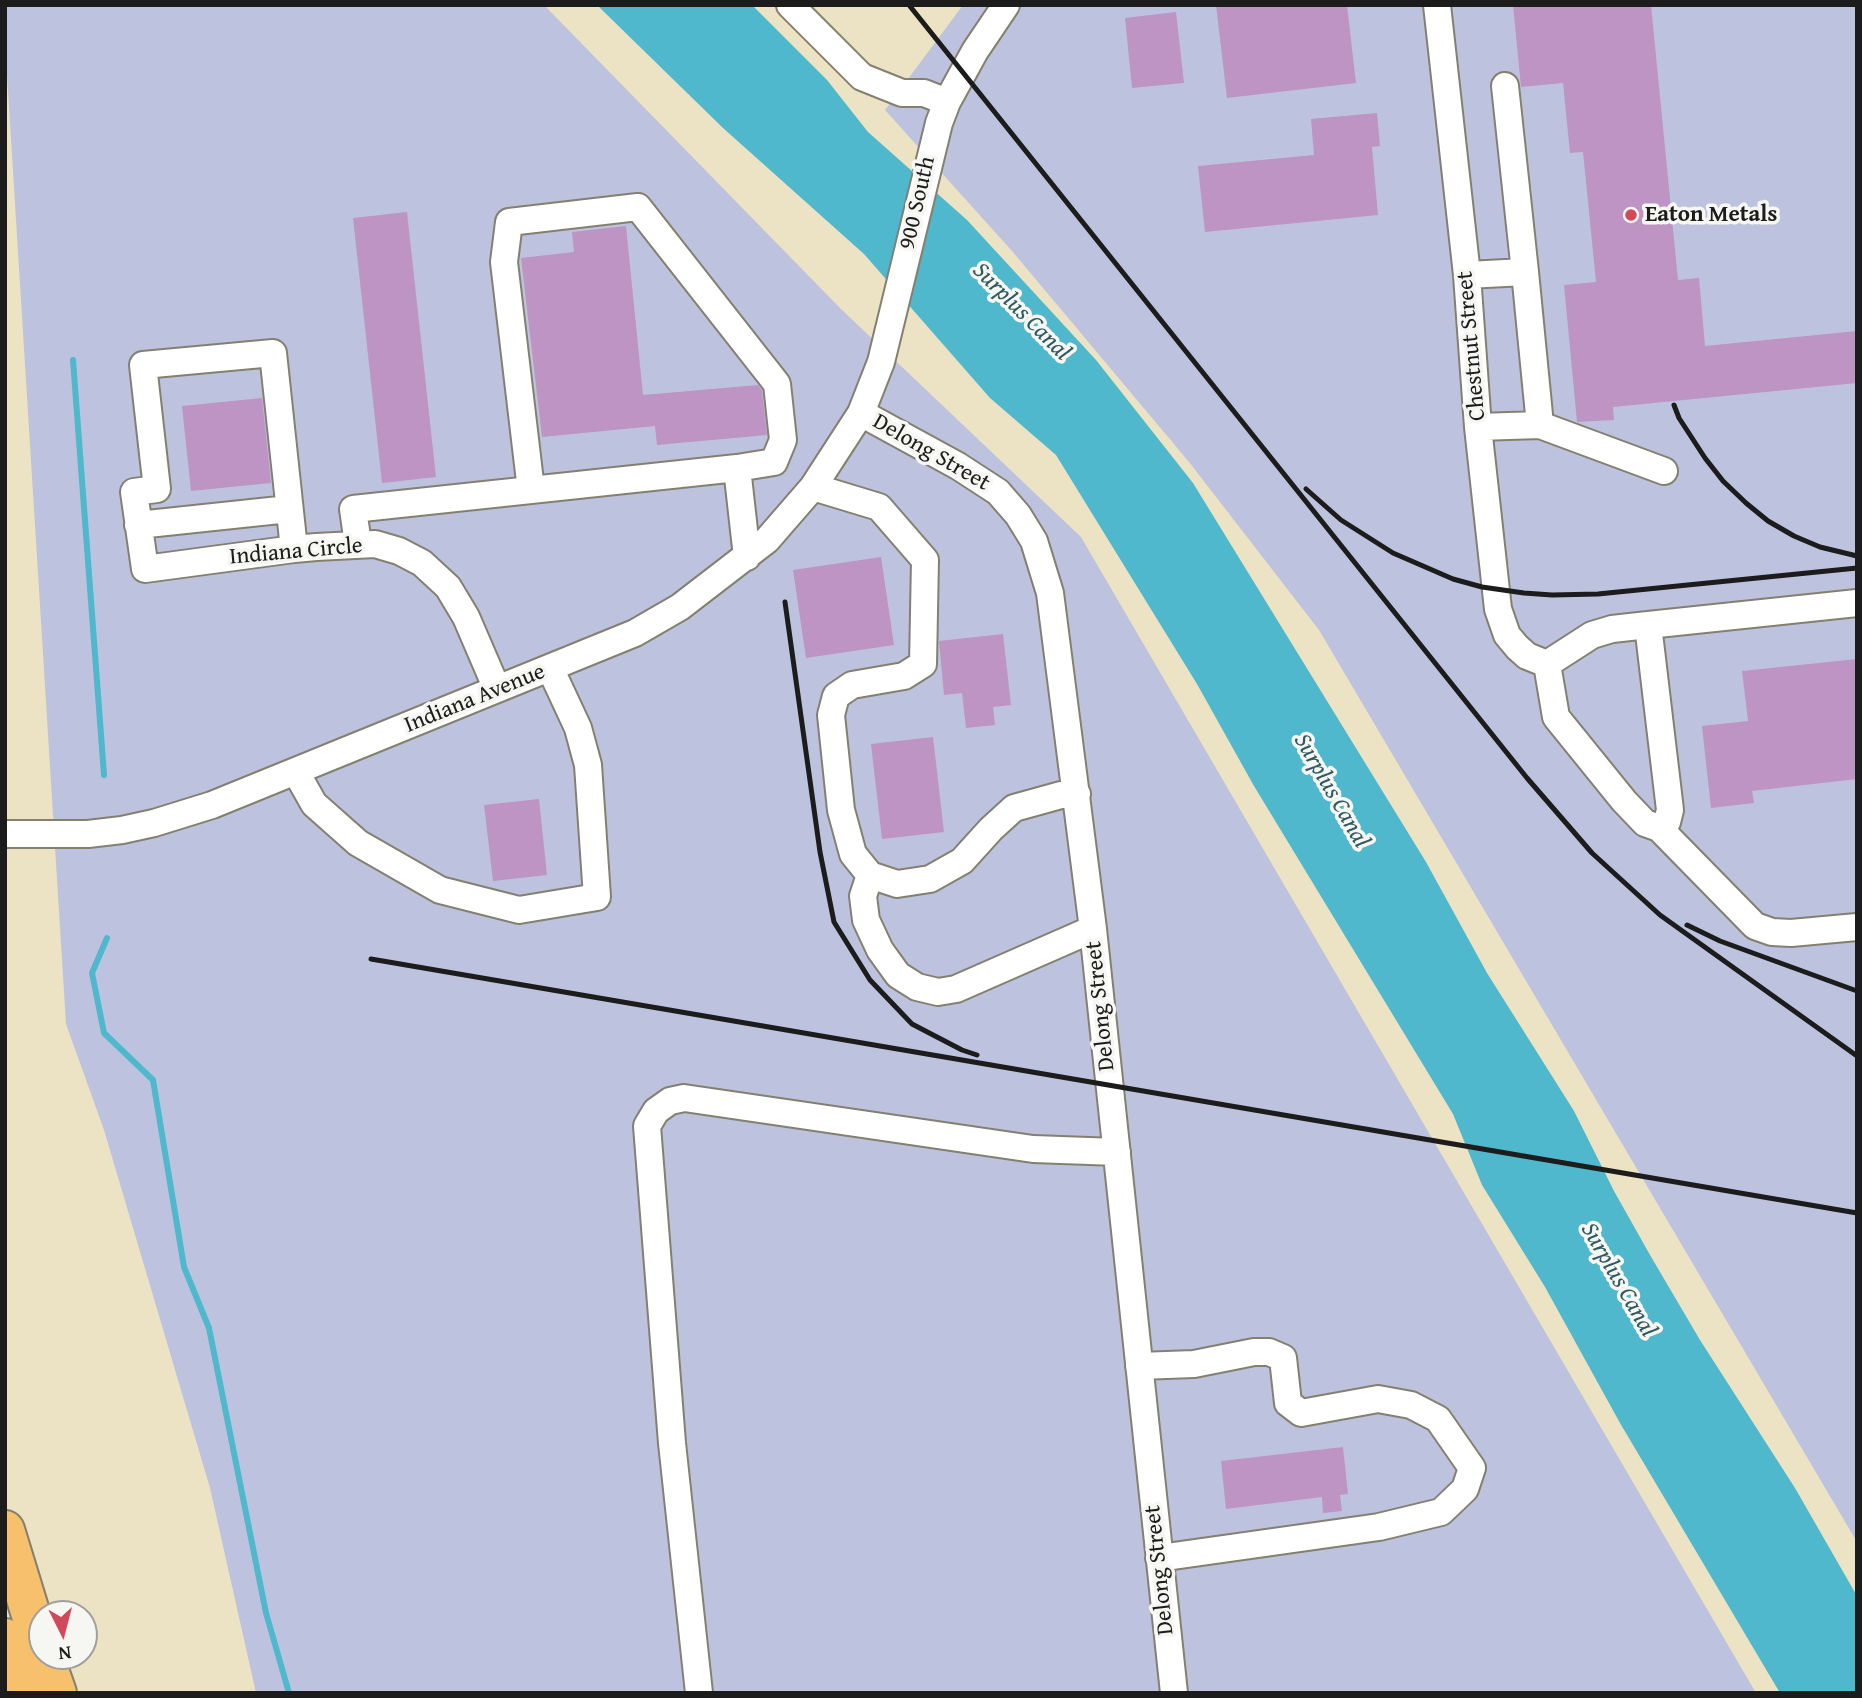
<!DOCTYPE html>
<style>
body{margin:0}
#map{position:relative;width:1862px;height:1698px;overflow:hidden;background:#ebe3c3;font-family:"Gentium Book Plus",serif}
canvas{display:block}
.frame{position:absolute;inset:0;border:7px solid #1c1c1c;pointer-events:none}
.north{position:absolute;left:28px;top:1600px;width:70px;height:70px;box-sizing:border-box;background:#f6f6f2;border:2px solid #9f9f9c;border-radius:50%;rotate:174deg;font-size:19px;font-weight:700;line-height:28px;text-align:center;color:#1c1c1c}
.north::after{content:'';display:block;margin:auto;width:24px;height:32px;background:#d1495b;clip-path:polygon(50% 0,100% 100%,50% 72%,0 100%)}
</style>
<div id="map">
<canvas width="1862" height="1698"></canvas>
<div class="frame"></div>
<div class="north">N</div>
</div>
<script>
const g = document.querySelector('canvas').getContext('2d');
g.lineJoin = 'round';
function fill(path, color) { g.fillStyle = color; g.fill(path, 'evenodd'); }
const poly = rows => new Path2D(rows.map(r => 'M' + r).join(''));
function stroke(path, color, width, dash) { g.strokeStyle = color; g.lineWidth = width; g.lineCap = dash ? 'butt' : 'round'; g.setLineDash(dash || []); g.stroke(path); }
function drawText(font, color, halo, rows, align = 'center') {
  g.font = font + ' "Gentium Book Plus",serif'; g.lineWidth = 7; g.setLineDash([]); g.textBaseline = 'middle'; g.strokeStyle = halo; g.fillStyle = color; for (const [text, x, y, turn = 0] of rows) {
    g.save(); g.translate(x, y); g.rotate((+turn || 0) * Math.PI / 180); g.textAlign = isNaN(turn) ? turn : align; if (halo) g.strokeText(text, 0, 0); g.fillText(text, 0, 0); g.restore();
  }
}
fill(poly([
 [5,5,544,5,841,309,1081,537,1756,1693,256,1693,210,1488,104,1130,66,1024,5,43],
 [963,5,1857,5,1857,1542,1319,630,1189,462,1012,251,885,110]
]), '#bdc3de');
fill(poly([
 [597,5,752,5,827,80,868,132,967,220,1096,360,1193,483,1426,862,1487,973,1574,1111,1614,1191,1650,1255,1700,1340,1795,1488,1857,1596,1857,1693,1780,1693,1620,1423,1545,1287,1482,1185,1453,1114,1254,786,1197,684,1056,455,990,398,864,254,723,128]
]), '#4fb8cc');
stroke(poly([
 [73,360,104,775],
 [107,938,92,973,104,1033,153,1080,184,1267,209,1328,266,1613,289,1693]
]), '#4fb8cc', 6);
fill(poly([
 [1216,5,1347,5,1356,83,1227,98],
 [1513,5,1651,5,1678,280,1699,278,1705,346,1857,331,1857,383,1613,407,1614,420,1577,422,1564,285,1596,282,1583,152,1570,153,1563,83,1521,87],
 [1176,12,1184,83,1132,88,1125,18],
 [1377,113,1380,146,1372,147,1378,215,1205,232,1198,166,1314,155,1311,119],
 [407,212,436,477,382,483,353,218],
 [626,226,643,395,758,385,762,390,767,435,657,445,655,426,542,437,521,258,574,252,572,232],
 [262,398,271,483,191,491,182,406],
 [881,557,894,645,806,658,793,570],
 [1003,634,1011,705,993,707,995,725,966,728,962,693,944,695,939,641],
 [1857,659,1857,779,1752,791,1754,803,1711,808,1702,726,1748,721,1742,671],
 [933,737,944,832,882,839,871,744],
 [539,799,547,875,493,881,484,805],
 [1343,1447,1348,1494,1340,1495,1342,1511,1323,1513,1322,1497,1226,1509,1221,1461]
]), '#be94c4');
const minor = poly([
 [790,5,862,77,902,93,924,93,947,102],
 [1437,5,1467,275,1478,427,1498,609,1507,635,1517,647,1527,656,1547,664],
 [1505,86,1525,272],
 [1467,275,1525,272,1540,425,1664,471],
 [861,413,958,466,998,492,1018,515,1034,541,1050,593,1093,929,1174,1693],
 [1478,427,1540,425],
 [813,487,879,507,925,560,923,664,904,676,852,685,836,696,831,715,841,810,853,854,870,875,897,884,930,879,962,861,991,829,1014,808,1061,795,1077,794],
 [531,490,504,262,509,222,638,207,777,384,783,440,774,462,737,468],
 [138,525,289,509],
 [358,544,353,509,737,468,747,557],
 [294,549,273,353,143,365,157,489,134,492,145,569,294,549,316,547,375,544,399,551,422,563,448,587,466,617,497,689],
 [1648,625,1670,810,1667,822,1659,828,1645,823,1624,801,1556,717,1547,664,1592,635,1612,629,1648,625],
 [1648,625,1857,603],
 [296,772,314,804,358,843,440,890,519,910,597,897,588,765,578,728,550,668],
 [1659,828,1755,926,1772,932,1791,933,1857,927],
 [5,834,88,834,122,830,154,823,212,805,635,633,680,607,767,540,813,487,861,413,881,362,939,123,947,102,975,51,1006,5],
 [870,875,863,896,866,920,880,950,898,975,917,987,938,992,956,989,1093,929],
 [1139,1366,1194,1364,1254,1352,1269,1352,1283,1358,1288,1403,1301,1413,1378,1399,1411,1405,1438,1419,1472,1468,1465,1489,1441,1512,1379,1527,1159,1558],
 [699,1693,672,1443,647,1126,656,1111,670,1101,684,1098,1033,1149,1117,1152]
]);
const highway = poly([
 [5,1530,42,1651],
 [5,1638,24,1693],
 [44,1656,57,1693]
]);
stroke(minor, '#848070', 30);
stroke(highway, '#848070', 42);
stroke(minor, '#fff', 26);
stroke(highway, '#f7c06c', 38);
stroke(poly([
 [909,5,1527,778,1592,853,1660,915,1857,1056],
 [1674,405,1679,418,1705,458,1723,481,1746,503,1768,521,1794,536,1820,547,1857,556],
 [1306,489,1341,520,1393,553,1453,579,1482,587,1524,593,1552,595,1598,594,1857,568],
 [785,602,820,852,834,922,870,980,912,1024,962,1050,977,1055],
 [1687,925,1720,941,1857,991],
 [371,959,1857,1213]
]), '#1c1c1c', 5);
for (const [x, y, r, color] of [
 [1631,215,7,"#d1495b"]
]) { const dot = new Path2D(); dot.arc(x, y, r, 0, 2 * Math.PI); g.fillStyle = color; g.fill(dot); stroke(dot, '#f6f6f2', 2.5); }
drawText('23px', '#1c1c1c', '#f6f6f2', [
 ["900 South",918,203,-77],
 ["Chestnut Street",1472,346,-95],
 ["Delong Street",931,453,30],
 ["Indiana Circle",296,552,-5],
 ["Indiana Avenue",475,699,-22],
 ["Delong Street",1101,1006,-96],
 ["Delong Street",1160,1570,-96]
]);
drawText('bold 23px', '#1c1c1c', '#f6f6f2', [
 ["Eaton Metals",1645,215]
], 'left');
drawText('italic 24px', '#305a62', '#f6f6f2', [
 ["Surplus Canal",1021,312,45],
 ["Surplus Canal",1331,791,60],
 ["Surplus Canal",1618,1280,60]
]);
</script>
